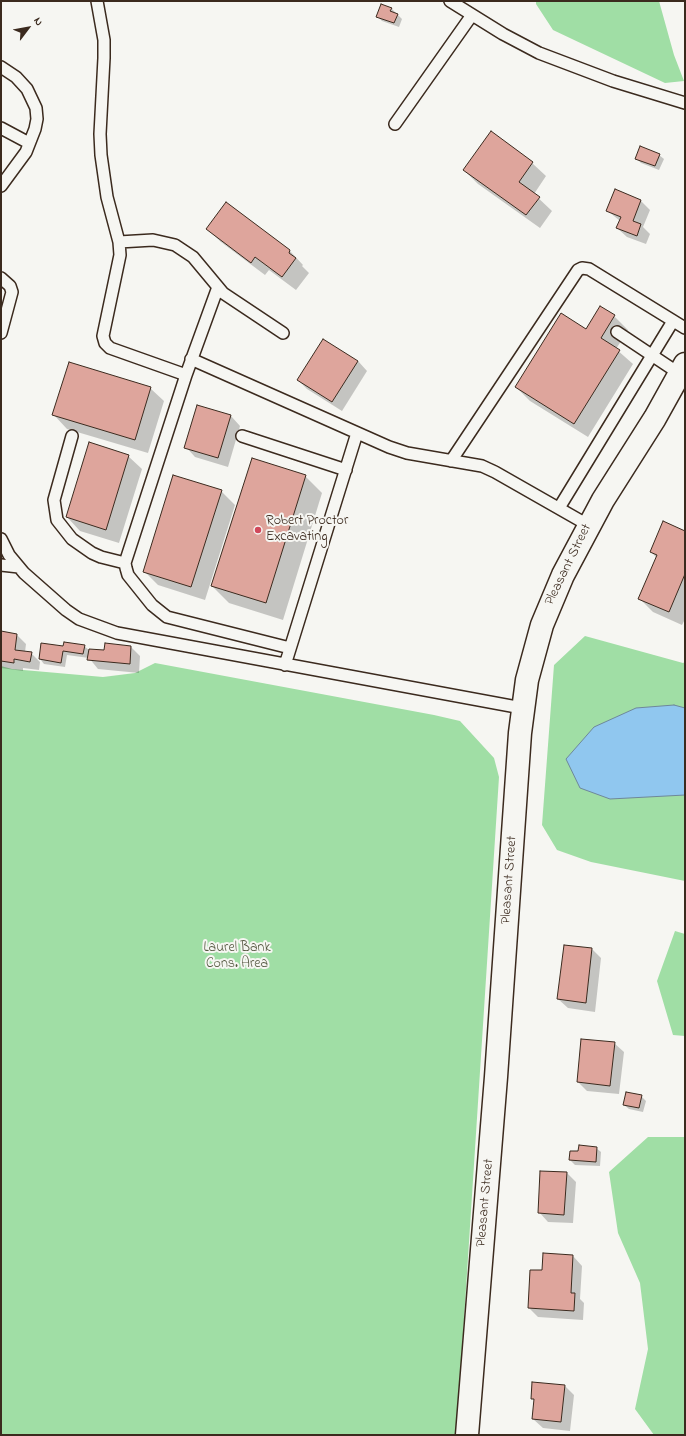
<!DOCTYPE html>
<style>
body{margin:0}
#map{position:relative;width:686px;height:1436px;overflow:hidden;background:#f6f6f2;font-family:"Indie Flower",sans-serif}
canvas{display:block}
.frame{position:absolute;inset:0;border:2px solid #3b2a1e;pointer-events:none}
.north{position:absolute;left:8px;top:8px;width:40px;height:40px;-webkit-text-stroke:3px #f6f6f2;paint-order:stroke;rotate:58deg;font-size:11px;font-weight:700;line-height:16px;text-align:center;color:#3b2a1e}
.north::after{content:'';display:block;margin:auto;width:14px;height:18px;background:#3b2a1e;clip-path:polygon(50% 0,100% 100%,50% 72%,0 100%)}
</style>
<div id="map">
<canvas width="686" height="1436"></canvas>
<div class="frame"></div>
<div class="north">N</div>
</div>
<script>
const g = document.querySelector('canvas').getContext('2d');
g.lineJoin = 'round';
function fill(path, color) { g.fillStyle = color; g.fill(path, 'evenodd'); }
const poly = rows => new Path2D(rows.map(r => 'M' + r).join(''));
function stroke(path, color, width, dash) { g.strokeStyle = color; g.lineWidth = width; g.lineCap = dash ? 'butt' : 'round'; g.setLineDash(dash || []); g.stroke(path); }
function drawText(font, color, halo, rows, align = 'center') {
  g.font = font + ' "Indie Flower",sans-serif'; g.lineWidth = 4; g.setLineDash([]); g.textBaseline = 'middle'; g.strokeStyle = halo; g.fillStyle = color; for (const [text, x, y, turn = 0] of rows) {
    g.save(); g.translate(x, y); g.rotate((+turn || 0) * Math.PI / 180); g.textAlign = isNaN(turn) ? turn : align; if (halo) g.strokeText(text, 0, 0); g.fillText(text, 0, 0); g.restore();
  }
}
fill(poly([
 [536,1,659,1,674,55,684,81,665,83,553,30,536,4],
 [585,636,683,663,685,662,685,881,591,862,557,850,542,825,554,665],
 [155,663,434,715,460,721,494,758,499,777,461,1366,461,1435,1,1435,1,666,12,669,103,677,135,673],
 [675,931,685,934,685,1036,673,1035,657,981],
 [648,1137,685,1137,685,1435,654,1435,635,1409,648,1349,640,1283,618,1233,609,1172]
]), '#a0dea5');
const water = poly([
 [674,705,685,708,685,795,610,799,580,788,566,759,594,727,636,708,674,705]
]);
fill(water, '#90c7ef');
stroke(water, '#6e889b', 1);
fill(poly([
 [391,8,402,19,399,27,382,21,377,16],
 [659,155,664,159,659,170,641,163,636,158],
 [532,163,546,176,534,194,552,211,540,228,478,184,464,170],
 [616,191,641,201,650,210,643,227,650,234,646,244,627,237,617,228,620,221,608,211],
 [226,203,290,251,303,265,302,266,309,273,296,290,269,270,265,275,221,242,207,229],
 [601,307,614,316,628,330,616,349,633,364,588,437,530,401,516,387,586,330],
 [358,361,367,371,342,411,307,389,298,380],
 [150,388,164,401,148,453,67,429,54,415],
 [198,406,231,416,240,426,228,467,195,457,186,447],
 [128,456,142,469,119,543,80,531,67,517],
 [305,476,322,493,283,620,229,603,212,586],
 [221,491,235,505,205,600,158,585,144,571],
 [685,532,685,619,682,625,653,612,639,598,657,558,651,552],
 [1,632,17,635,26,644,25,652,31,653,40,662,39,670,23,668,23,671,1,668],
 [84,646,89,650,105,651,131,647,140,656,139,673,98,669,89,658,67,655,65,667,44,664,40,659,64,647],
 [592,949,601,958,595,1012,568,1008,558,999],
 [614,1043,624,1052,619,1094,587,1091,578,1082],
 [641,1096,646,1101,643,1112,629,1109,624,1105],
 [596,1148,601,1152,600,1166,575,1165,570,1160,579,1152],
 [541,1172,567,1173,576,1182,573,1223,548,1222,539,1212],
 [573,1256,582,1266,580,1299,584,1303,583,1320,538,1317,529,1308,543,1271],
 [565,1386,574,1395,570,1431,543,1428,533,1419,535,1401,532,1398]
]), '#0003');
const building = poly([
 [381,4,392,8,390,11,398,14,394,23,376,17,381,4],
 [491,131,533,162,519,182,540,197,526,215,463,170,491,131],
 [640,146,660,154,655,166,635,159,640,146],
 [615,189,641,200,633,221,641,224,637,236,616,228,621,217,606,211,615,189],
 [226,202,290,250,289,253,296,258,282,277,255,257,251,263,206,229,226,202],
 [600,306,615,315,601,338,620,350,574,424,515,387,561,313,586,329,600,306],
 [323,339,358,361,332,402,297,380,323,339],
 [69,362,151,387,135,440,52,415,69,362],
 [197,405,231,415,218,458,184,448,197,405],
 [89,442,129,455,106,530,66,517,89,442],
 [252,458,306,475,266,603,211,586,252,458],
 [173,475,222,490,191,587,143,572,173,475],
 [663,521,685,531,685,574,669,612,638,599,657,555,650,552,663,521],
 [1,631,17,634,15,650,32,652,30,662,14,659,14,663,1,661,1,631],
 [64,642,85,645,83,654,63,651,61,663,39,659,41,643,63,646,64,642],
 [105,643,131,646,130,664,87,660,89,649,104,650,105,643],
 [564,945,592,948,586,1003,557,999,564,945],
 [581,1039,615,1042,610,1086,577,1082,581,1039],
 [626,1092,642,1095,639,1108,623,1105,626,1092],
 [579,1145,597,1147,596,1162,569,1160,570,1151,578,1151,579,1145],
 [540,1171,567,1172,564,1215,538,1213,540,1171],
 [543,1253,573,1255,571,1293,575,1293,574,1311,528,1308,530,1270,542,1270,543,1253],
 [532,1382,565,1385,561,1422,532,1419,534,1399,531,1399,532,1382]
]);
fill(building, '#dea59c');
stroke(building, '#3b2a1e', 1);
const service = poly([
 [97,1,104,40,104,58,100,134,101,155,107,197,119,242,120,255,103,336,105,343,110,348,186,375],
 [450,1,503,34,539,53,613,81,685,103],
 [1,67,16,77,27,89,36,108,37,119,35,129,26,152,1,186],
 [395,124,472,15],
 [1,128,29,143],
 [119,242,153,240,175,245,193,257,223,293,283,333],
 [1,278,10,286,12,292,1,333],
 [218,287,186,375,125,563,126,568,128,575,152,605,167,617,290,648],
 [617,332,680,374],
 [191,359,389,447,407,453,482,466,495,472,588,525],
 [72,436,54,500,57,520,72,539,92,553,101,557,125,563],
 [242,436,346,470],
 [451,461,578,270,582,268,589,269,685,328],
 [559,508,673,321],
 [1,539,9,555,24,573,66,610,79,619,117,633,522,708],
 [1,565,19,567],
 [285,665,357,433]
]);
const tertiary = poly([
 [467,1435,496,1077,520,733,527,680,542,625,563,575,603,500,655,418,685,364]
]);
stroke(service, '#3b2a1e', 14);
stroke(tertiary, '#3b2a1e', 25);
stroke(service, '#f6f6f2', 11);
stroke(tertiary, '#f6f6f2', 22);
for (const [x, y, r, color] of [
 [258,530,4,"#d1495b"]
]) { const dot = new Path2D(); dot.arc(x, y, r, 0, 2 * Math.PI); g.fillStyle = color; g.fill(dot); stroke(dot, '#f6f6f2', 1.5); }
drawText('14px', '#3b2a1e', '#f6f6f2', [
 ["Robert Proctor",266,522],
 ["Excavating",266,538]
], 'left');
drawText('14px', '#3b2a1e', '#f6f6f2', [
 ["Pleasant Street",569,565,-64],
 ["Pleasant Street",510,880,-86],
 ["Pleasant Street",486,1203,-85]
]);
drawText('14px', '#545740', '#f6f6f2', [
 ["Laurel Bank",237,949],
 ["Cons. Area",237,965]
]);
</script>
